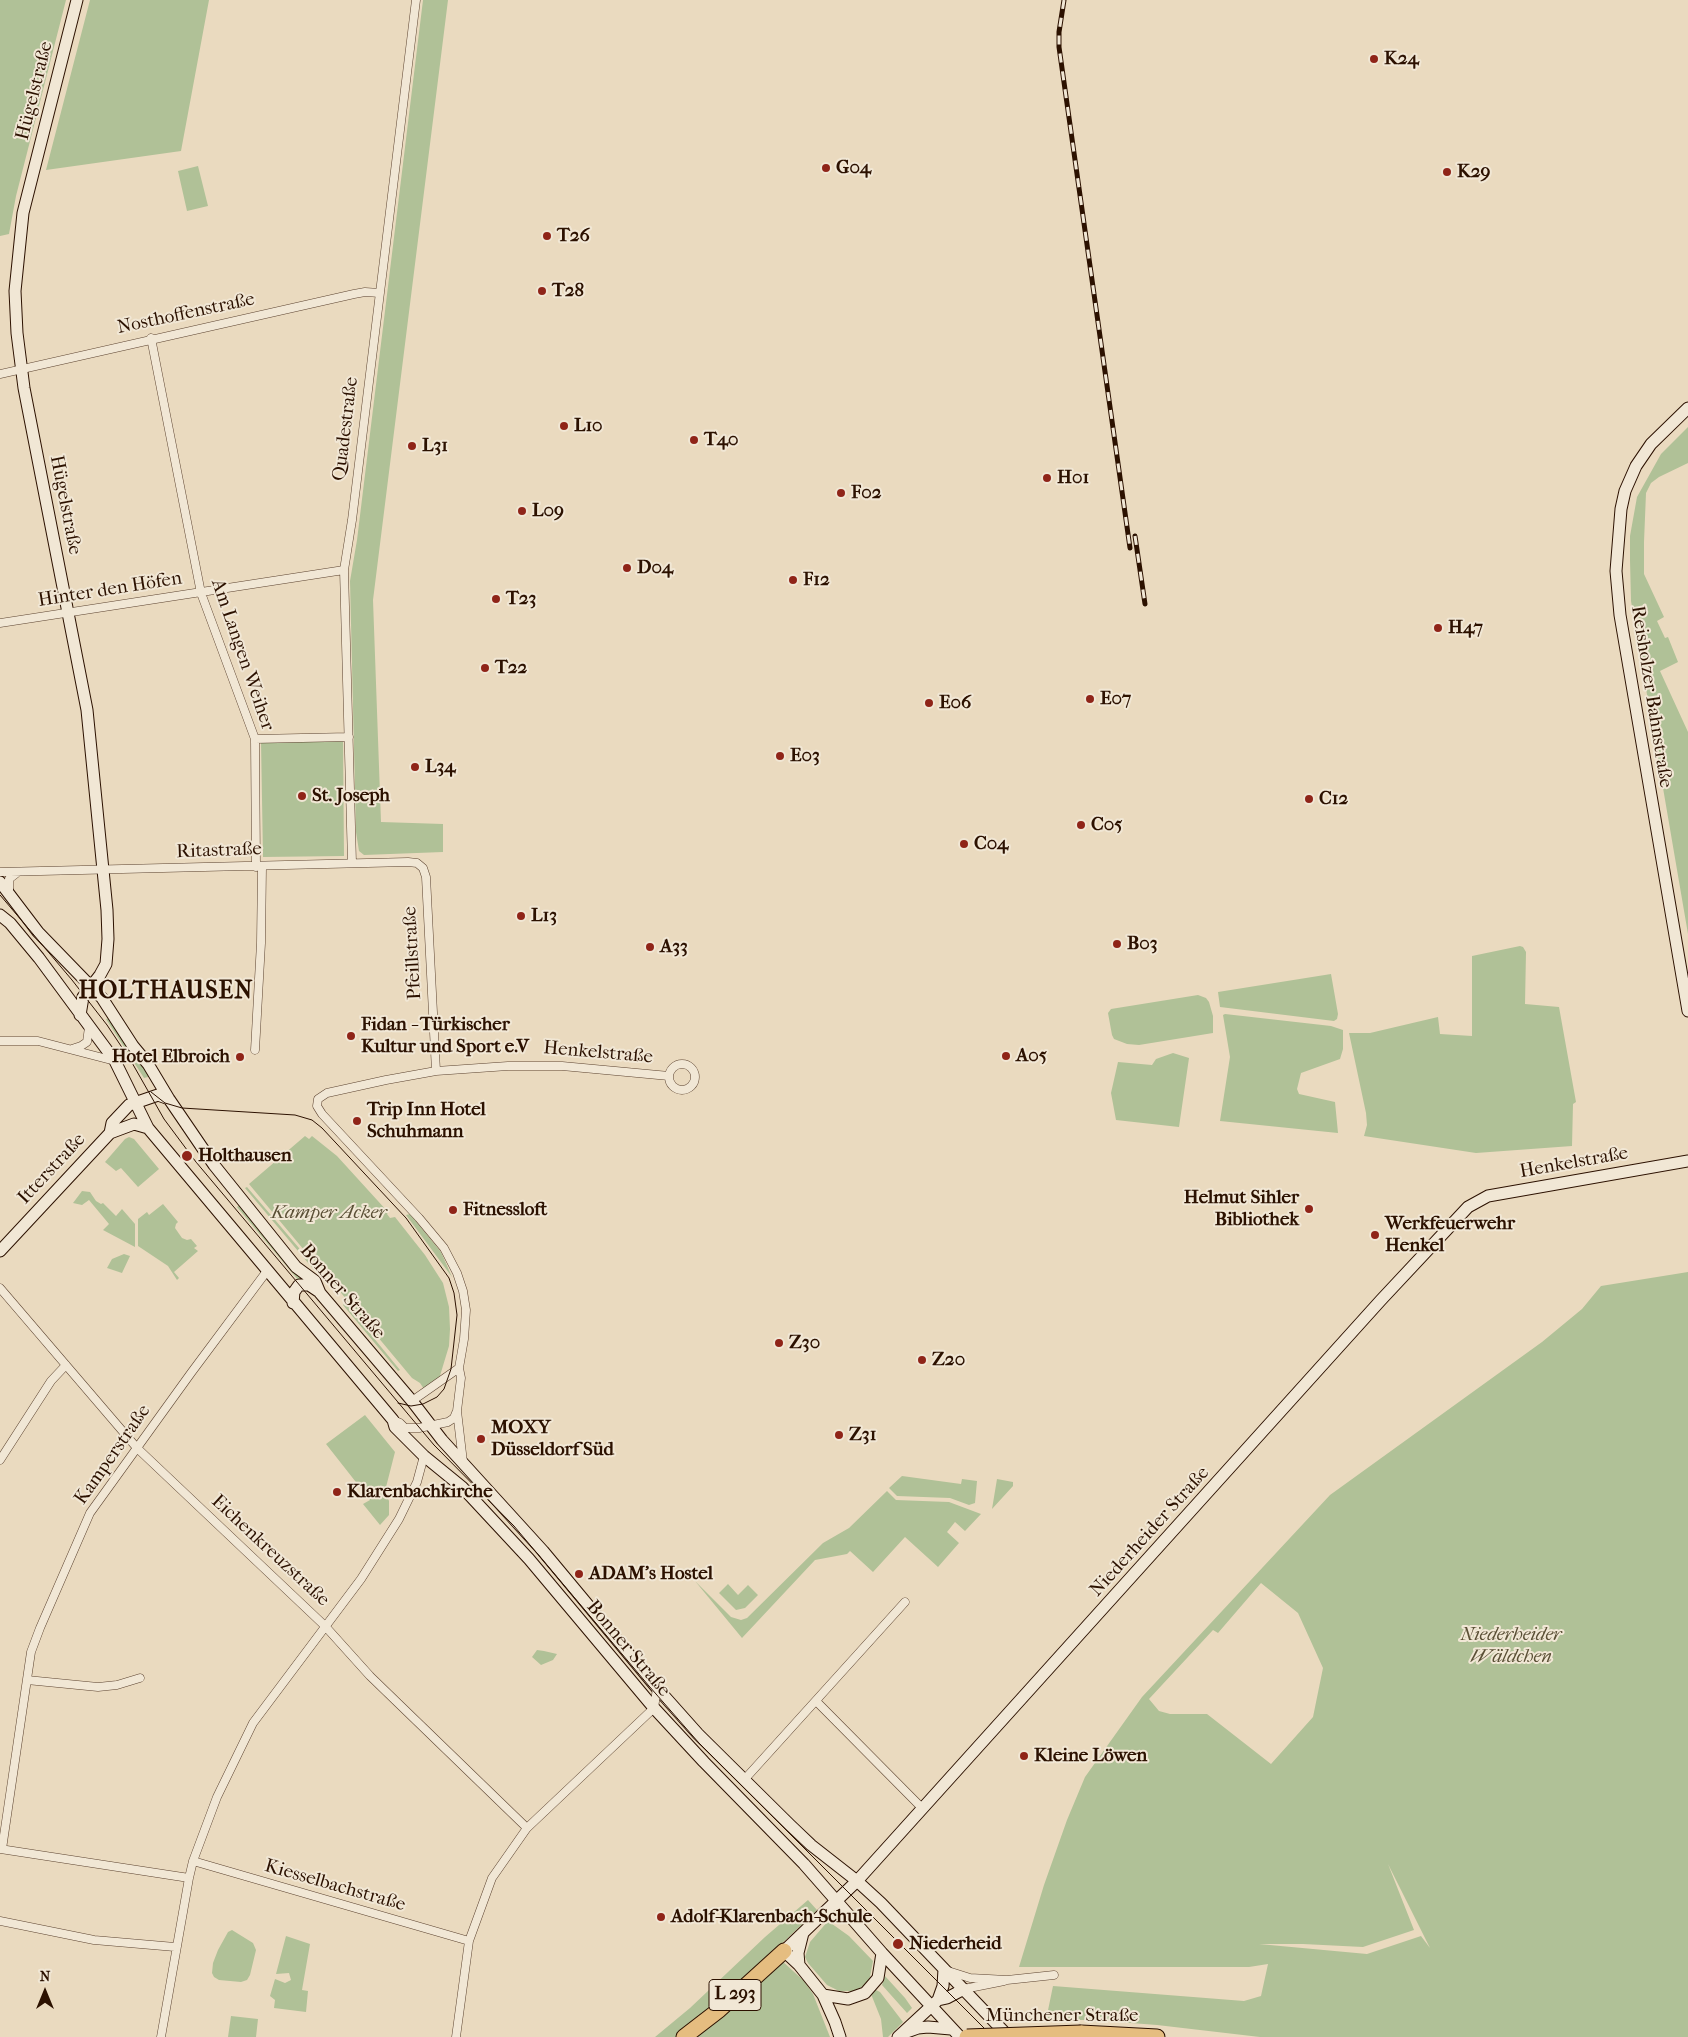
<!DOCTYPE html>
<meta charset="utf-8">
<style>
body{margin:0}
#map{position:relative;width:1688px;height:2037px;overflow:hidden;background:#eadabf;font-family:"IM FELL French Canon",serif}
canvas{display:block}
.north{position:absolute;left:20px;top:1967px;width:50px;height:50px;-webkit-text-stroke:4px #f1e7d5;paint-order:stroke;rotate:0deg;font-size:14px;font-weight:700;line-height:20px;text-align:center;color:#2c1100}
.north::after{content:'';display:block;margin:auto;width:18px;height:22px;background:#2c1100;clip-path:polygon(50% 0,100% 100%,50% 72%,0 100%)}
</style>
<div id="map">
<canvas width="1688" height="2037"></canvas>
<div class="north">N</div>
</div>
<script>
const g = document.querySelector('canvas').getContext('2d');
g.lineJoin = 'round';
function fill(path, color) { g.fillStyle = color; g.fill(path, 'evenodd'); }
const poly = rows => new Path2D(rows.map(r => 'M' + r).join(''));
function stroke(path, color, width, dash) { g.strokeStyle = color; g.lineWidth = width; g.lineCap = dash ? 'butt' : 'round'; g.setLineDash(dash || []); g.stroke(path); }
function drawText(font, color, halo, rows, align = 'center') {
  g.font = font + ' "IM FELL French Canon",serif'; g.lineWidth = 4; g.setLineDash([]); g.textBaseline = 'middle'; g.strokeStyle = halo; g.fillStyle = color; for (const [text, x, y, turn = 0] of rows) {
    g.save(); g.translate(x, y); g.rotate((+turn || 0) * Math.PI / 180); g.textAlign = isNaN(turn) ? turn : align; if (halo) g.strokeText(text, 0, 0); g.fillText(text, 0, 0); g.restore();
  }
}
fill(poly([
 [0,0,66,0,16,196,9,234,0,236],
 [90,0,209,0,181,151,46,170],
 [423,0,448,0,373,600,381,822,443,824,443,852,364,855,359,851,356,832,350,581,357,540],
 [198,166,208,206,187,211,178,171],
 [1688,427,1688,463,1659,477,1651,483,1646,493,1644,542,1644,574,1664,617,1657,621,1665,638,1668,637,1678,662,1660,671,1688,732,1688,934,1631,601,1630,560,1630,536,1637,497,1661,454],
 [261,741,343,741,344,856,263,857],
 [1520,946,1523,947,1526,952,1525,1004,1559,1007,1576,1102,1573,1104,1572,1146,1476,1153,1364,1136,1367,1125,1366,1113,1349,1033,1370,1033,1438,1017,1440,1034,1472,1036,1472,956],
 [1331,974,1338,1014,1337,1019,1334,1021,1220,1007,1218,992],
 [1198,995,1206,998,1209,1002,1213,1016,1213,1033,1139,1045,1127,1044,1114,1039,1112,1035,1108,1013,1111,1009],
 [1225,1014,1331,1026,1343,1030,1343,1049,1340,1059,1301,1073,1297,1089,1299,1094,1335,1102,1338,1133,1220,1121,1230,1057,1223,1015],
 [110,1018,152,1076,144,1078,106,1019],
 [1173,1053,1189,1058,1179,1127,1116,1120,1111,1093,1118,1062,1152,1065,1156,1059],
 [305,1136,309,1139,312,1136,337,1156,388,1212,387,1214,390,1218,395,1217,425,1255,443,1283,449,1307,450,1329,449,1346,439,1379,424,1389,420,1383,412,1378,312,1258,317,1253,311,1245,304,1250,249,1184],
 [129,1137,134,1139,159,1169,138,1187,121,1168,116,1171,105,1162,125,1139],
 [247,1187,316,1268,315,1268,314,1270,245,1188],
 [82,1191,90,1192,96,1201,101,1204,103,1203,116,1216,122,1209,135,1224,135,1247,103,1230,109,1224,89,1200,82,1205,73,1203],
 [163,1204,178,1222,176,1224,175,1228,182,1238,187,1240,191,1239,197,1246,194,1248,198,1251,174,1272,179,1278,177,1280,168,1266,138,1246,138,1219,147,1212,149,1215],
 [240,1205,249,1217,302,1280,299,1281,237,1207],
 [410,1214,441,1252,452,1277,406,1215],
 [124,1254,130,1256,122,1273,107,1268,112,1259],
 [1688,1272,1688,2037,1260,2037,1157,2025,1091,2020,1046,2020,1053,1986,1244,2001,1261,1996,1268,1964,1249,1967,1019,1967,1044,1885,1067,1820,1085,1777,1142,1697,1330,1495,1542,1342,1582,1309,1601,1286],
 [1261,1583,1298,1613,1323,1668,1313,1717,1271,1764,1207,1714,1170,1714,1159,1711,1149,1699,1213,1630,1218,1633],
 [1388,1864,1430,1948,1421,1936,1367,1954,1259,1944,1303,1944,1363,1947,1414,1930],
 [345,1303,400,1370,398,1371,343,1305],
 [365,1415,395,1452,385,1491,389,1501,389,1515,380,1525,363,1504,370,1500,326,1444],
 [902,1476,961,1484,962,1479,977,1481,975,1503,969,1505,950,1498,897,1496,889,1488],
 [997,1479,1013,1482,1013,1486,992,1509],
 [887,1491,896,1500,949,1502,981,1514,965,1531,955,1522,947,1532,959,1543,938,1567,905,1537,873,1572,850,1551,847,1554,815,1560,742,1638,695,1581,731,1617,741,1620,747,1618,823,1543,849,1528],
 [728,1584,738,1595,748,1585,758,1595,745,1608,736,1610,719,1593],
 [537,1650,544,1651,557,1654,553,1660,541,1665,532,1657],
 [808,1900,817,1910,710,2012,677,2037,655,2037,690,2008,765,1937],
 [828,1921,849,1936,873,1961,870,1977,865,1985,855,1991,839,1991,827,1985,808,1963,805,1957,810,1942],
 [232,1930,253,1943,256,1950,250,1975,247,1980,241,1982,219,1980,214,1977,212,1973,213,1963,218,1950,228,1932],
 [286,1936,310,1944,302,1990,308,1991,306,2012,274,2008,275,2000,270,1996,275,1979,285,1983,291,1980,289,1973,276,1974],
 [781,1960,804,1981,813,1994,830,2037,690,2037],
 [885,1976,905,1998,912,2008,907,2013,882,1985],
 [876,1990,880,1992,903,2022,888,2037,883,2037,881,2019,871,1994],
 [231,2016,258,2019,256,2037,228,2037]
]), '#b0c197');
const street = poly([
 [151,338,201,593,255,739,256,867],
 [0,374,354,294,365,292,380,293],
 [0,623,344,570],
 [255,739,349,737],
 [352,863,344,570,352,520,416,0],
 [0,872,408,862,417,863,423,868,426,877,436,1071],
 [9,893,9,879,18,872],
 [0,1041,38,1041,115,1061],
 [72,1049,81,1046,87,1042,89,1027],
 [255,1050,261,943,262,867],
 '669 1077a13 13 0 1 1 26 0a13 13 0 1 1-26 0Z',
 [0,1288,137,1448,325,1626,370,1676,527,1828],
 [412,1401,459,1368],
 [393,1420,400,1423,405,1428,419,1428,448,1422,454,1418,456,1413],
 [0,1460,51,1381,66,1365],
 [463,1462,457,1411,461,1378,459,1368,464,1339,466,1310,463,1291,457,1273,444,1248,419,1218,322,1114,317,1106,318,1099,327,1093,386,1080,436,1071,508,1066,562,1066,669,1076],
 [27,1680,98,1687,117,1685,140,1678],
 [816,1701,923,1809],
 [744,1780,905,1602],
 [0,1849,189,1878],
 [2,1849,31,1652,40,1628,90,1513,191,1373,267,1271],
 [193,1861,469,1941],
 [0,1921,94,1940,175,1947],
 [948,1971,970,1978,1007,1980,1054,1975],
 [964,1989,1004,1981],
 [161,2037,189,1878,193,1861,217,1797,253,1723,361,1579,399,1519,417,1482,424,1456],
 [456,2037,469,1941,492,1878,527,1828,654,1708,657,1688]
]);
const secondary = poly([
 [77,0,23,213,15,291,17,333,24,388,87,710,107,910,108,939,106,964,100,975,83,997,80,1015],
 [1688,408,1651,444,1636,466,1625,491,1621,509,1616,571,1620,615,1688,1011],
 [0,882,38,932,102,998,133,1046,148,1064,169,1099,214,1165,296,1267,315,1281,320,1293,412,1401,442,1440,543,1551,657,1688,698,1734,790,1825,811,1845,857,1881,881,1903,1009,2037],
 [0,915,10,923,39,958,115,1061,148,1128,393,1420,395,1427,424,1456,462,1487,529,1559,654,1708,704,1762,804,1864,882,1953,960,2037],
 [110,1133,112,1123,129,1105,158,1095,169,1099],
 [0,1251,110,1133,134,1124,148,1128],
 [293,1303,294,1292,299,1285,309,1285,318,1291],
 [799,1965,798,1953,803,1933],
 [823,1995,848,1999,865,1993,878,1978,882,1953],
 [938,2000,947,1998,964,1989],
 [904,2033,918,2028,928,2027,951,2029],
 [840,2037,835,2022,823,1995,799,1965,784,1951,857,1881,1381,1300,1468,1207,1488,1196,1688,1161],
 [898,2037,938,2000,943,1986,944,1969]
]);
const highway = poly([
 [1081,2033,1157,2037],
 [684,2037,719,2010,784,1951]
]);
stroke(street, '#5c4330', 9);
stroke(secondary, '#2c1100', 13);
stroke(highway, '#2c1100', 17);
stroke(street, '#f1e7d5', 8);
stroke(secondary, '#f1e7d5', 11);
stroke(highway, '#e5bd80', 15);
stroke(poly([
 [0,895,72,980,107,1025,131,1061,164,1119,196,1162,434,1445,514,1526,649,1686,699,1743,993,2037],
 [151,1092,165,1103,182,1108,295,1115,312,1120,322,1128,406,1218,449,1278,454,1293,457,1315,451,1369,444,1389,437,1397,423,1404,411,1406,398,1403]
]), '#2c1100', 1);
const rail = poly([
 [1064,0,1059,32,1059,47,1130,548],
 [1135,536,1145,604]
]);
stroke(rail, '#2c1100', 5);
stroke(rail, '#f1e7d5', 3, [9]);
const highwayBridge = poly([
 [967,2037,1081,2033]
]);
stroke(highwayBridge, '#2c1100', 17, []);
stroke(highwayBridge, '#e5bd80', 15);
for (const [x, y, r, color] of [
 [1374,59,5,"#8f2418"],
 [826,168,5,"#8f2418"],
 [1447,172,5,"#8f2418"],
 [547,236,5,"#8f2418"],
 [542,291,5,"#8f2418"],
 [564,426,5,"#8f2418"],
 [694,440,5,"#8f2418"],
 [412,446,5,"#8f2418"],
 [1047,478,5,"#8f2418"],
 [841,493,5,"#8f2418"],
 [522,511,5,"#8f2418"],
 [627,568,5,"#8f2418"],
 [793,580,5,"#8f2418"],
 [496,599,5,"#8f2418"],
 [1438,628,5,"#8f2418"],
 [485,668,5,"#8f2418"],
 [1090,699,5,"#8f2418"],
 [929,703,5,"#8f2418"],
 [780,756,5,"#8f2418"],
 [415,767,5,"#8f2418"],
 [302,796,5,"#8f2418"],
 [1309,799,5,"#8f2418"],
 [1081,825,5,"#8f2418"],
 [964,844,5,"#8f2418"],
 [521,916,5,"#8f2418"],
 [1117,944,5,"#8f2418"],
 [650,947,5,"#8f2418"],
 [351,1036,5,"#8f2418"],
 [1006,1056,5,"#8f2418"],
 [240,1057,5,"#8f2418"],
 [357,1121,5,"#8f2418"],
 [187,1156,6,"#8f2418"],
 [1309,1209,5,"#8f2418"],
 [453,1210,5,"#8f2418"],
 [1375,1235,5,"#8f2418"],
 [779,1343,5,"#8f2418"],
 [922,1360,5,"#8f2418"],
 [839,1435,5,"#8f2418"],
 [481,1439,5,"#8f2418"],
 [337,1492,5,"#8f2418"],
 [579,1574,5,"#8f2418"],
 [1024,1756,5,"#8f2418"],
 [661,1917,5,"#8f2418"],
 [898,1944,6,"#8f2418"]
]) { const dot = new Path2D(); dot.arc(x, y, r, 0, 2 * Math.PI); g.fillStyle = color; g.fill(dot); stroke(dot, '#f1e7d5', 2); }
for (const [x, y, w] of [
 [735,1995,52]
]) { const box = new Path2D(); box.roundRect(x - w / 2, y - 15.5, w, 31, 4); g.fillStyle = '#f1e7d5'; g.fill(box); stroke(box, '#2c1100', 1); }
drawText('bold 18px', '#2c1100', null, [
 ["L 293",735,1995]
]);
drawText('bold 19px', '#2c1100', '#f1e7d5', [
 ["K24",1384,59],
 ["G04",836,168],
 ["K29",1457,172],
 ["T26",557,236],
 ["T28",552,291],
 ["L10",574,426],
 ["T40",704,440],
 ["L31",422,446],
 ["H01",1057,478],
 ["F02",851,493],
 ["L09",532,511],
 ["D04",637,568],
 ["F12",803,580],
 ["T23",506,599],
 ["H47",1448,628],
 ["T22",495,668],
 ["E07",1100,699],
 ["E06",939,703],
 ["E03",790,756],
 ["L34",425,767],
 ["St. Joseph",312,796],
 ["C12",1319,799],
 ["C05",1091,825],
 ["C04",974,844],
 ["L13",531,916],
 ["B03",1127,944],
 ["A33",660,947],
 ["Fidan - Türkischer",361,1025],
 ["Kultur und Sport e.V",361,1047],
 ["A05",1016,1056],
 ["Hotel Elbroich",230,1057,"right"],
 ["Trip Inn Hotel",367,1110],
 ["Schuhmann",367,1132],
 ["Holthausen",198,1156],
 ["Helmut Sihler",1299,1198,"right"],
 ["Bibliothek",1299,1220,"right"],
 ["Fitnessloft",463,1210],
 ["Werkfeuerwehr",1385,1224],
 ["Henkel",1385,1246],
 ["Z30",789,1343],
 ["Z20",932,1360],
 ["MOXY",491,1428],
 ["Düsseldorf Süd",491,1450],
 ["Z31",849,1435],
 ["Klarenbachkirche",347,1492],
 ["ADAM's Hostel",589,1574],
 ["Kleine Löwen",1034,1756],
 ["Adolf-Klarenbach-Schule",671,1917],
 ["Niederheid",909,1944]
], 'left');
drawText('19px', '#2c1100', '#f1e7d5', [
 ["Hügelstraße",35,91,-76],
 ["Nosthoffenstraße",186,314,-12],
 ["Quadestraße",346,429,-83],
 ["Hügelstraße",65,505,79],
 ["Hinter den Höfen",110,590,-9],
 ["Am Langen Weiher",242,655,71],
 ["Reisholzer Bahnstraße",1651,697,81],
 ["Ritastraße",219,851,-2],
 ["Pfeillstraße",413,953,-93],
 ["Henkelstraße",598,1053,5],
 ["Henkelstraße",1574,1163,-10],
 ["Itterstraße",52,1169,-47],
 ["Bonner Straße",342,1292,49],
 ["Kamperstraße",113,1455,-55],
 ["Niederheider Straße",1150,1532,-48],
 ["Eichenkreuzstraße",270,1551,43],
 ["Bonner Straße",628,1649,50],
 ["Kiesselbachstraße",335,1886,16],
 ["Münchener Straße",1062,2016]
]);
drawText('italic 19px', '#5a4f35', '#f1e7d5', [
 ["Kamper Acker",329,1213],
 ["Niederheider",1511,1635],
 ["Wäldchen",1511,1657]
]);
g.letterSpacing = '1px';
drawText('bold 24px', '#2c1100', '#f1e7d5', [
 ["HOLTHAUSEN",166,992]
]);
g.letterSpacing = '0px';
</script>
